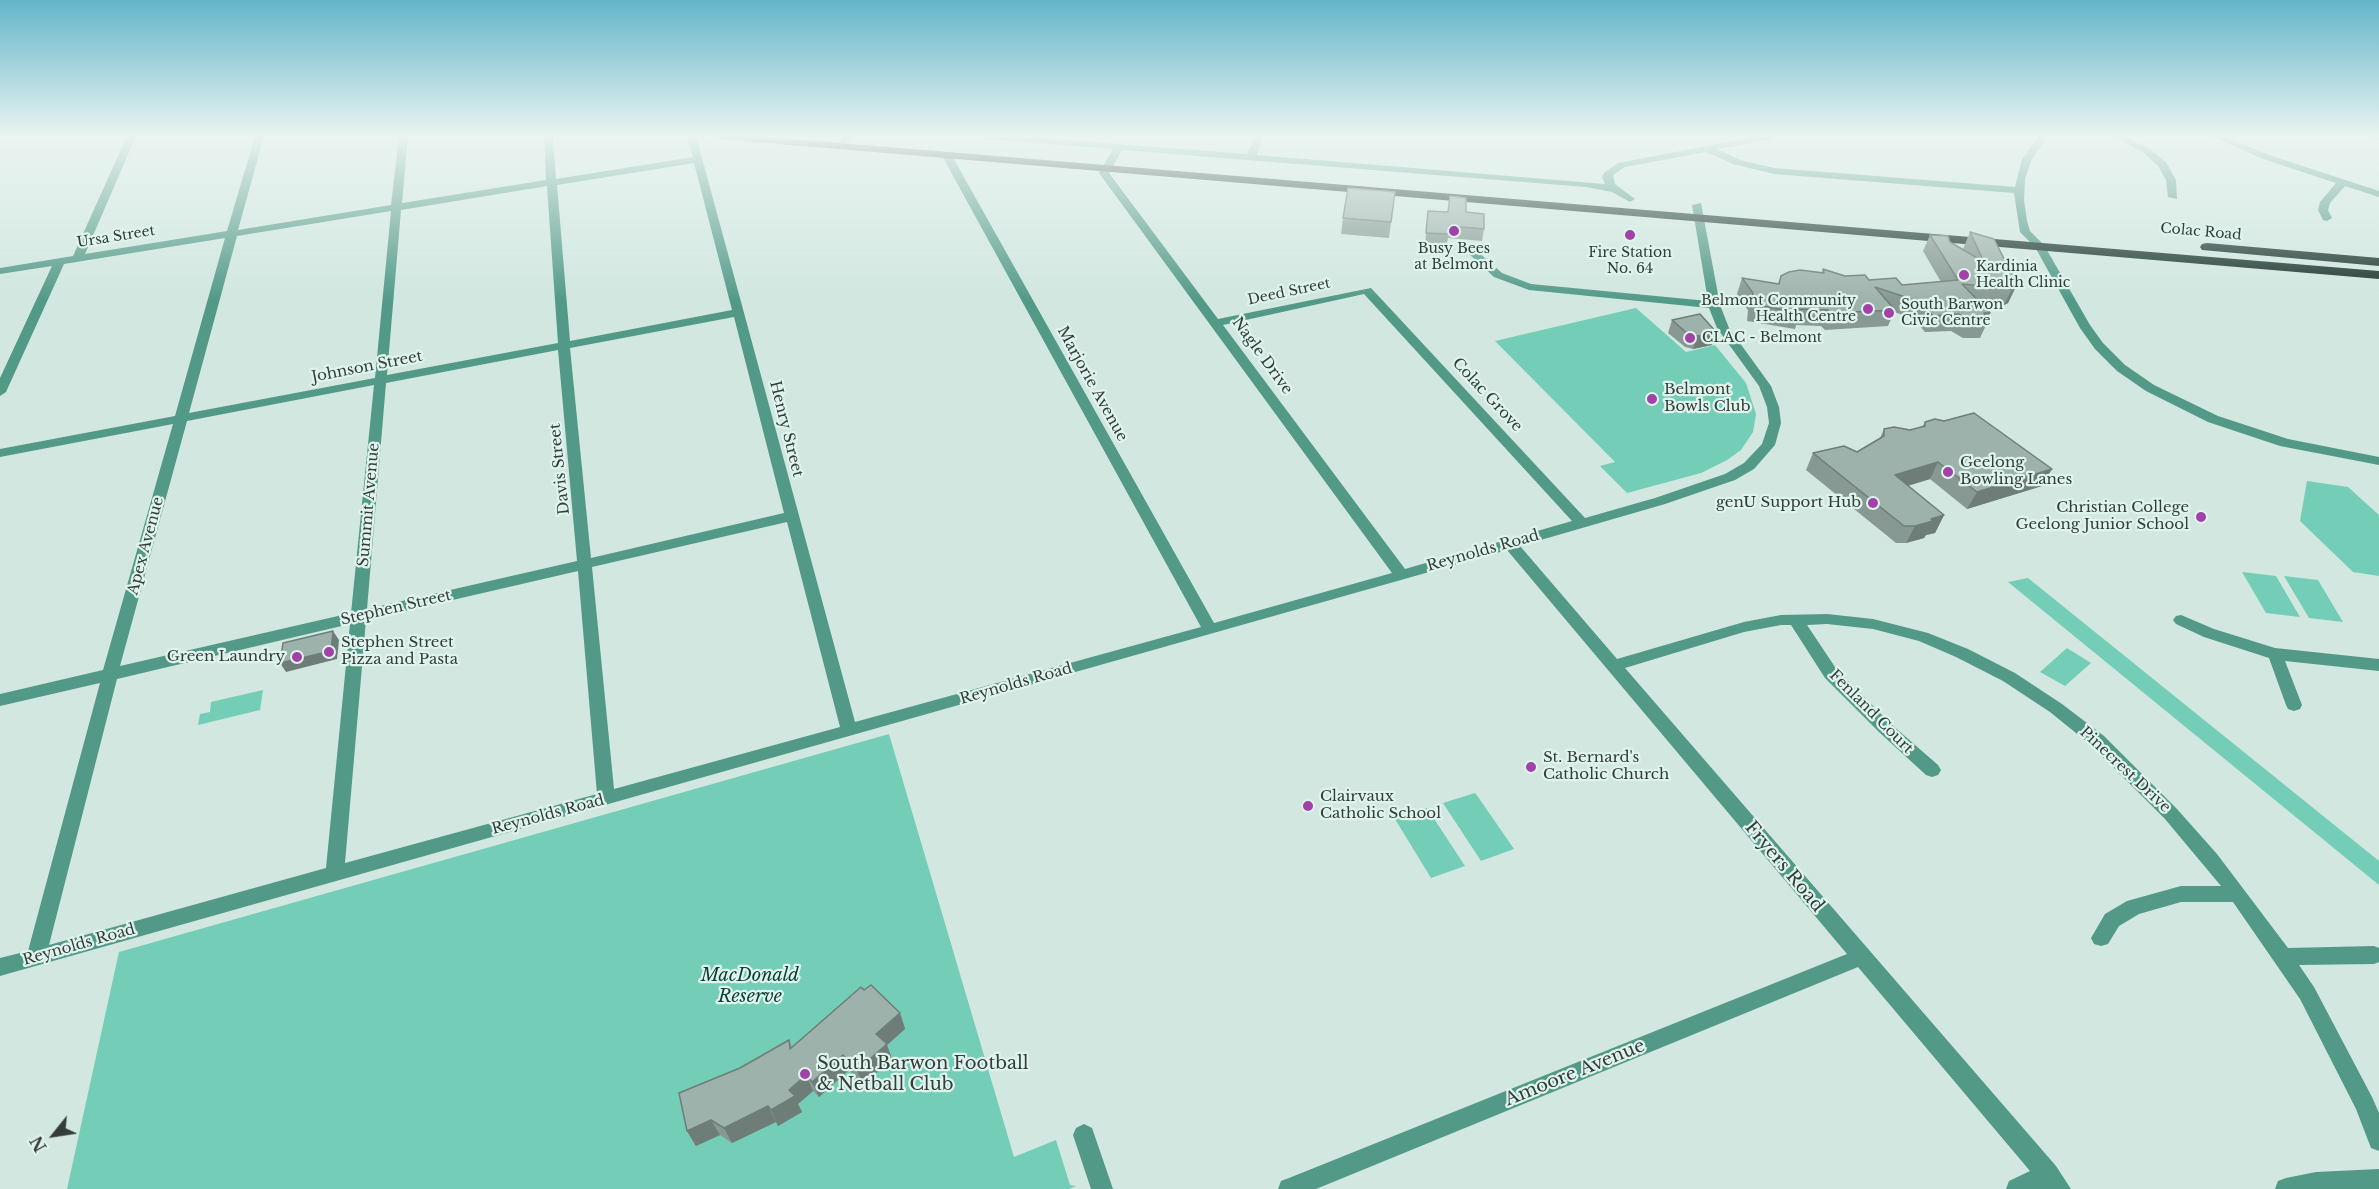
<!DOCTYPE html>
<style>
body{margin:0}
#map{position:relative;width:2379px;height:1189px;overflow:hidden;background:#d1e7e0;font-family:"Libre Baskerville",serif}
canvas{display:block}
.north{position:absolute;left:24px;top:1105px;width:60px;height:60px;-webkit-text-stroke:4px #def4ed;paint-order:stroke;rotate:240deg;font-size:16px;font-weight:700;line-height:24px;text-align:center;color:#353d3b}
.north::after{content:'';display:block;margin:auto;width:21px;height:27px;background:#353d3b;clip-path:polygon(50% 0,100% 100%,50% 72%,0 100%)}
</style>
<div id="map">
<canvas width="2379" height="1189"></canvas>
<div class="north">N</div>
</div>
<script>
const g = document.querySelector('canvas').getContext('2d');
g.lineJoin = 'round';
function fill(path, color) { g.fillStyle = color; g.fill(path, 'evenodd'); }
const poly = rows => new Path2D(rows.map(r => 'M' + r).join(''));
function stroke(path, color, width, dash) { g.strokeStyle = color; g.lineWidth = width; g.lineCap = dash ? 'butt' : 'round'; g.setLineDash(dash || []); g.stroke(path); }
function drawText(font, color, halo, rows, align = 'center') {
  g.font = font + ' "Libre Baskerville",serif'; g.lineWidth = 4.5; g.setLineDash([]); g.textBaseline = 'middle'; g.strokeStyle = halo; g.fillStyle = color; for (const [text, x, y, turn = 0] of rows) {
    g.save(); g.translate(x, y); g.rotate((+turn || 0) * Math.PI / 180); g.textAlign = isNaN(turn) ? turn : align; if (halo) g.strokeText(text, 0, 0); g.fillText(text, 0, 0); g.restore();
  }
}
fill(poly([
 [1636,308,1686,352,1715,345,1746,383,1756,414,1753,432,1741,450,1727,460,1701,473,1627,493,1600,466,1615,462,1495,341],
 [2307,481,2348,487,2379,515,2379,576,2353,572,2300,521],
 [2242,572,2276,576,2300,617,2266,613],
 [2284,576,2318,580,2343,622,2309,618],
 [2028,578,2379,861,2379,885,2008,582],
 [2067,648,2091,663,2065,686,2040,672],
 [263,690,260,710,198,725,200,714,210,712,211,702],
 [889,734,1014,1157,1056,1140,1070,1185,1076,1186,1069,1189,67,1189,119,952],
 [1475,793,1476,794,1514,849,1481,861,1443,803],
 [1427,808,1465,866,1431,878,1395,819]
]), '#74cdb6');
fill(poly([
 [127,136,136,136,85,254,227,231,255,136,264,136,238,230,391,205,399,136,408,136,402,203,546,180,544,136,553,136,556,179,693,157,687,136,696,136,855,722,1201,627,941,154,943,152,951,154,1214,623,1392,573,1099,173,1113,149,986,139,982,136,1016,136,1247,154,1255,136,1263,136,1257,155,1605,184,1602,177,1604,173,1618,163,1759,136,1776,136,1772,139,1717,149,1740,160,1774,168,2015,187,2022,159,2039,136,2048,136,2032,159,2025,179,2024,200,2027,221,2030,231,2044,245,2090,325,2103,343,2125,365,2154,385,2218,416,2288,439,2379,457,2379,465,2280,446,2208,422,2146,391,2117,371,2095,349,2080,328,2035,247,2020,232,2014,193,1774,174,1733,164,1706,152,1625,167,1613,175,1615,184,1635,199,1630,202,1612,192,1586,187,1122,150,1109,173,1218,319,1371,288,1585,518,1655,498,1725,474,1744,463,1762,444,1769,423,1767,407,1759,386,1717,328,1709,308,1529,290,1494,277,1469,254,1474,251,1478,252,1502,273,1531,284,1708,301,1692,205,1701,203,1720,305,1729,328,1771,386,1779,407,1781,423,1775,445,1754,469,1735,480,1665,504,1520,546,1617,659,1744,622,1781,615,1827,614,1873,619,1928,633,1968,649,2015,673,2062,704,2104,736,2177,809,2217,854,2288,948,2374,946,2379,948,2379,962,2374,964,2299,965,2314,987,2372,1097,2379,1113,2379,1151,2371,1148,2356,1109,2300,999,2233,902,2181,902,2139,914,2119,926,2108,944,2101,946,2094,944,2091,938,2105,914,2127,901,2181,886,2221,886,2165,819,2092,746,2050,712,2003,681,1956,657,1919,641,1873,629,1827,624,1807,625,1837,670,1891,724,1938,765,1941,770,1938,775,1932,777,1926,775,1879,732,1825,678,1791,625,1781,625,1744,632,1625,668,2056,1166,2071,1189,2006,1189,2009,1181,2030,1171,1858,967,1316,1189,1278,1189,1281,1181,1289,1178,1847,954,1507,550,0,976,0,958,28,951,100,683,0,706,0,694,103,670,173,424,0,457,0,449,175,416,225,238,64,264,6,392,0,396,0,378,52,266,0,274,0,268,73,256,127,136],
 [694,163,732,310,570,341,557,185,694,163],
 [547,186,558,343,387,375,401,210,547,186],
 [391,211,375,378,189,413,237,236,391,211],
 [1364,294,1572,521,1405,569,1223,325,1364,294],
 [734,317,784,513,591,558,570,348,734,317],
 [558,350,577,561,367,609,386,383,558,350],
 [374,385,351,613,120,666,187,421,374,385],
 [787,522,840,727,614,789,592,567,787,522],
 [578,571,597,794,345,863,366,620,578,571],
 [350,624,326,868,49,945,117,679,350,624],
 [843,136,853,136,842,147,836,147,834,145,843,136],
 [2113,136,2124,136,2150,149,2166,162,2176,180,2177,199,2168,197,2166,180,2158,166,2144,153,2113,136],
 [2211,136,2223,136,2269,155,2379,191,2379,197,2345,186,2330,203,2328,210,2332,218,2327,221,2323,220,2318,210,2320,202,2336,183,2263,159,2211,136],
 [2368,136,2379,136,2379,140,2370,138,2368,136],
 [2181,615,2214,629,2275,648,2379,659,2379,671,2285,661,2302,705,2300,709,2294,711,2288,709,2286,705,2269,658,2204,637,2176,624,2173,620,2176,616,2181,615],
 [1084,1124,1092,1128,1113,1189,1091,1189,1073,1135,1076,1128,1084,1124],
 [2379,1169,2379,1189,2275,1189,2278,1181,2286,1178,2316,1172,2379,1169]
]), '#529987');
fill(poly([
 [714,136,756,136,2379,271,2379,279,720,139,714,136],
 [2207,243,2379,258,2379,266,2202,250,2200,247,2202,244,2207,243]
]), '#18322b');
fill(poly([
 [1395,192,1389,238,1341,234,1343,218],
 [1450,196,1466,212,1484,229,1482,241,1448,238,1446,247,1425,245,1428,211,1448,212],
 [1970,232,2016,282,2008,303,2004,305,1980,303,1990,313,1987,319,1988,321,1980,338,1963,338,1951,331,1925,332,1913,318,1894,312,1888,326,1825,330,1821,326,1796,325,1795,329,1747,321,1748,310,1737,294,1742,278,1778,284,1781,276,1822,273,1823,269,1845,276,1902,285,1941,282,1923,251,1930,235,1950,242,1963,249],
 [1672,320,1717,333,1712,345,1693,349,1685,347,1668,333],
 [1925,422,2042,486,1967,509,1930,479,1908,486,1944,515,1935,533,1926,535,1924,538,1906,543,1896,543,1806,470,1813,453,1857,452,1880,438,1884,429,1910,430,1922,427],
 [864,990,900,1013,905,1029,887,1045,892,1059,863,1085,849,1070,819,1097,813,1091,798,1104,802,1112,778,1126,776,1122,732,1143,720,1135,696,1146,687,1131,740,1068,789,1040,792,1047]
]), '#889994');
fill(poly([
 [2016,287,2008,303,2004,305,2012,289],
 [1717,333,1712,345,1693,349,1697,336],
 [1938,462,1930,479,1886,492,1895,475],
 [2052,469,2042,486,1967,509,1977,492],
 [1944,515,1935,533,1926,535,1924,538,1906,543,1915,526,1931,519],
 [333,631,339,640,337,659,286,672,280,663],
 [900,1013,905,1029,887,1045,892,1059,863,1085,857,1070,876,1034],
 [843,1055,849,1070,819,1097,812,1082],
 [806,1075,813,1091,798,1104,802,1112,778,1126,771,1110,789,1090],
 [768,1106,776,1122,732,1143,724,1128],
 [711,1120,720,1135,696,1146,687,1131]
]), '#6f7d78');
const building = poly([
 [1348,188,1395,192,1391,222,1343,218,1348,188],
 [1450,196,1466,198,1466,212,1484,214,1484,229,1449,226,1448,234,1426,233,1428,211,1448,212,1450,196],
 [1970,232,1994,239,2016,282,2016,287,2012,289,1962,284,1990,313,1984,313,1988,321,1971,322,1959,314,1933,316,1920,302,1875,287,1895,310,1831,313,1828,310,1798,309,1801,313,1752,304,1753,293,1742,278,1779,284,1781,276,1789,272,1800,270,1824,273,1823,269,1845,276,1865,275,1869,280,1896,278,1902,285,1958,280,1930,235,1948,236,1950,242,1984,262,1970,232],
 [1700,314,1717,333,1697,336,1689,335,1672,320,1700,314],
 [1974,413,2052,469,1977,492,1938,462,1895,475,1944,515,1931,519,1933,521,1915,526,1904,526,1813,453,1844,446,1857,452,1884,436,1884,429,1894,427,1910,430,1925,426,1925,422,1935,419,1944,421,1974,413],
 [333,631,331,651,280,663,283,643,333,631],
 [871,985,900,1013,876,1034,887,1044,857,1070,843,1055,812,1082,806,1075,789,1090,795,1096,771,1110,768,1106,724,1128,711,1120,687,1131,679,1093,740,1068,789,1040,790,1049,861,987,864,990,871,985]
]);
fill(building, '#9eb2ac');
stroke(building, '#6f7d78', 1.5);
const sky = g.createLinearGradient(0, 0, 0, 302);
sky.addColorStop(0, '#64b5c9');
sky.addColorStop(0.45, '#eaf4f1');
sky.addColorStop(1, '#eaf4f100');
g.fillStyle = sky;
g.fillRect(0, 0, 2379, 302);
for (const [x, y, r, color] of [
 [1454,231,6,"#a241a8"],
 [1630,235,6,"#a241a8"],
 [1964,275,6,"#a241a8"],
 [1868,309,6,"#a241a8"],
 [1889,313,6,"#a241a8"],
 [1690,338,6,"#a241a8"],
 [1652,399,6,"#a241a8"],
 [1948,472,6,"#a241a8"],
 [1873,503,6,"#a241a8"],
 [2201,517,6,"#a241a8"],
 [329,652,6,"#a241a8"],
 [297,657,6,"#a241a8"],
 [1531,767,6,"#a241a8"],
 [1308,806,6,"#a241a8"],
 [805,1074,6,"#a241a8"]
]) { const dot = new Path2D(); dot.arc(x, y, r, 0, 2 * Math.PI); g.fillStyle = color; g.fill(dot); stroke(dot, '#def4ed', 2); }
drawText('14px', '#353d3b', '#def4ed', [
 ["Colac Road",2201,232,5],
 ["Ursa Street",116,237,-9],
 ["Deed Street",1289,292,-12]
]);
drawText('14px', '#353d3b', '#def4ed', [
 ["Busy Bees",1454,249,"center"],
 ["at Belmont",1454,265,"center"],
 ["Fire Station",1630,253,"center"],
 ["No. 64",1630,269,"center"],
 ["Kardinia",1976,267],
 ["Health Clinic",1976,283],
 ["Belmont Community",1856,301,"right"],
 ["Health Centre",1856,317,"right"],
 ["South Barwon",1901,305],
 ["Civic Centre",1901,321],
 ["CLAC - Belmont",1702,338]
], 'left');
drawText('15px', '#353d3b', '#def4ed', [
 ["Nagle Drive",1262,356,54],
 ["Johnson Street",367,367,-11],
 ["Marjorie Avenue",1092,384,61],
 ["Colac Grove",1487,395,47],
 ["Henry Street",786,429,76],
 ["Davis Street",560,469,-96],
 ["Summit Avenue",369,505,-85],
 ["Apex Avenue",146,546,-75],
 ["Reynolds Road",1483,551,-16],
 ["Stephen Street",396,608,-13],
 ["Reynolds Road",1016,684,-16],
 ["Fenland Court",1871,712,45],
 ["Pinecrest Drive",2125,770,43],
 ["Reynolds Road",548,815,-15],
 ["Reynolds Road",79,945,-16]
]);
drawText('15px', '#353d3b', '#def4ed', [
 ["Belmont",1664,390],
 ["Bowls Club",1664,407],
 ["Geelong",1960,463],
 ["Bowling Lanes",1960,480],
 ["genU Support Hub",1861,503,"right"],
 ["Christian College",2189,508,"right"],
 ["Geelong Junior School",2189,525,"right"],
 ["Stephen Street",341,643],
 ["Pizza and Pasta",341,660],
 ["Green Laundry",285,657,"right"],
 ["St. Bernard's",1543,758],
 ["Catholic Church",1543,775],
 ["Clairvaux",1320,797],
 ["Catholic School",1320,814]
], 'left');
drawText('18px', '#353d3b', '#def4ed', [
 ["Fryers Road",1784,867,50],
 ["Amoore Avenue",1575,1073,-22]
]);
drawText('italic 18px', '#093f34', '#def4ed', [
 ["MacDonald",750,976],
 ["Reserve",750,997]
]);
drawText('18px', '#353d3b', '#def4ed', [
 ["South Barwon Football",817,1064],
 ["& Netball Club",817,1085]
], 'left');
</script>
